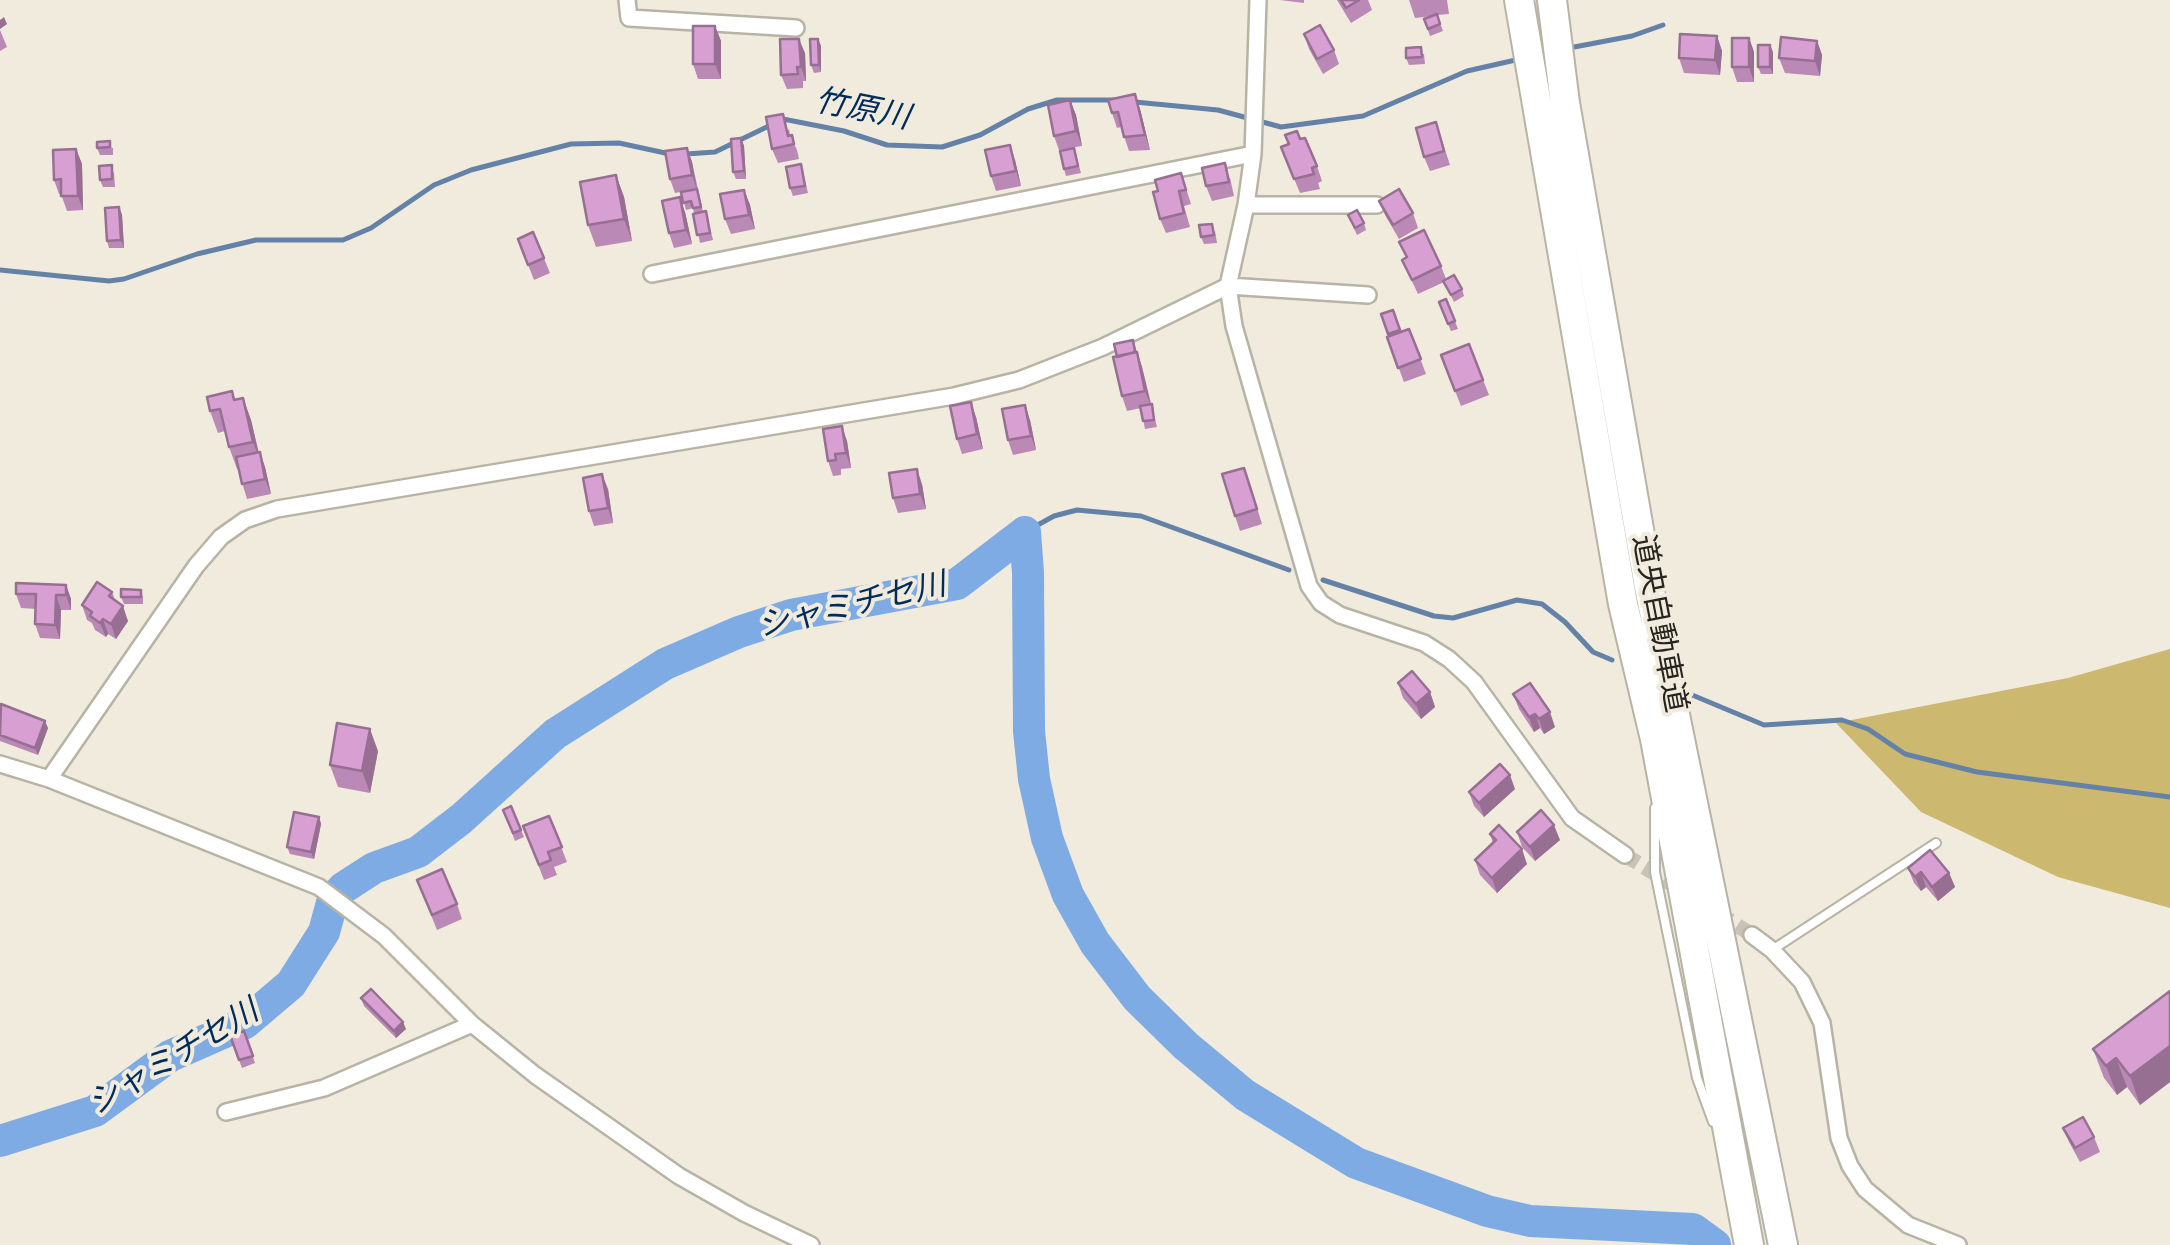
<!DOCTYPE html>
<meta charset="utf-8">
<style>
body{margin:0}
canvas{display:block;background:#f0ebdc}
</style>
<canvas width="2170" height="1245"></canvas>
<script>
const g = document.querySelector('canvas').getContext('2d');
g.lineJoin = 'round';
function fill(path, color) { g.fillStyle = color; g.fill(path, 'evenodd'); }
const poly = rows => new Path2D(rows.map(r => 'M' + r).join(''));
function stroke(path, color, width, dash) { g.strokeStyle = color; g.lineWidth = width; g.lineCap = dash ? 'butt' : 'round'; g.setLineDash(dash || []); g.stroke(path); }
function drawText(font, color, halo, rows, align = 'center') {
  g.font = font + ' "Sofia Sans Condensed","Noto Sans JP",sans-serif'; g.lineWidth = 8; g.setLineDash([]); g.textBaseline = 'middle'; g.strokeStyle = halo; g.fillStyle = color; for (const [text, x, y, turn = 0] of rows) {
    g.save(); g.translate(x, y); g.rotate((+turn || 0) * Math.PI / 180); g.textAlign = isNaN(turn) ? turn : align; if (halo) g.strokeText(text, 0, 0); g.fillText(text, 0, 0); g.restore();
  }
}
fill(poly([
 [2170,649,2170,908,2058,877,1921,812,1836,723,2068,678]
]), '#cdb870');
stroke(poly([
 [1569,48,1632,36,1663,25],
 [1135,102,1218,110,1281,127,1363,116,1467,71,1520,59],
 [783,119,844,131,887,145,942,147,980,135,1028,109,1057,100,1114,100],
 [686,154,715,152,773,124],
 [0,270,109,281,124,279,197,254,256,240,343,240,371,228,434,185,471,170,571,144,619,143,670,154],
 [1025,532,1054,516,1077,510,1141,516,1289,570],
 [1323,580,1434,616,1453,618,1517,600,1542,604,1565,622,1593,652,1612,660],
 [1685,692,1764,725,1842,720,1868,729,1905,754,1977,772,2170,797]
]), '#6482a8', 5);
stroke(poly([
 [1025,532,1028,573,1029,731,1034,779,1047,838,1068,895,1095,943,1137,998,1186,1046,1245,1095,1356,1163,1487,1211,1530,1221,1693,1229,1715,1245],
 [0,1141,95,1111,170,1056,245,1023,291,984,324,932,333,899,343,888,374,868,418,852,461,819,555,734,665,664,739,632,791,615,957,584,1025,532]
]), '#7eabe3', 32);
stroke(poly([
 [1625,855,1681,890],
 [1718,913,1752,935]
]), '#c8c3b6', 15, [15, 8]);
const lane = poly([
 [1655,808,1655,872,1697,1078,1713,1122],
 [1772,950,1936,843]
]);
const street = poly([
 [627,0,629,18,796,28],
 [1258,0,1253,154,1246,205,1228,286,1234,326,1309,586,1321,603,1340,615,1424,643,1449,659,1474,682,1572,818,1625,855],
 [1246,205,1377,205],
 [652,274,1253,154],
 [0,764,49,779,319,887,384,936,472,1024,535,1075,679,1176,744,1213,811,1245],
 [49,779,196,566,221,537,245,520,277,509,954,396,1019,380,1103,347,1228,286,1368,295],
 [1752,935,1772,950,1802,982,1822,1023,1839,1138,1850,1166,1865,1189,1908,1225,1958,1245],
 [226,1112,324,1088,472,1024]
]);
const highway = poly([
 [1519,0,1623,604,1655,739,1749,1245],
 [1552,0,1565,103,1649,587,1783,1245]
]);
stroke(lane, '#b8b4a5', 12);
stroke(street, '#b8b4a5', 20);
stroke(highway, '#b8b4a5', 32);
stroke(lane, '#fff', 8);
stroke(street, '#fff', 15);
stroke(highway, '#fff', 28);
fill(poly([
 [1280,0,1304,0,1304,3],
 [1337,0,1368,0,1372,10,1351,23],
 [1409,0,1447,0,1449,14,1437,15,1443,31,1430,36,1424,19,1434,16,1415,18],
 [715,26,721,41,721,79,698,79,693,64],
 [0,30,7,47,0,51],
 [1304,34,1334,50,1339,64,1323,74,1309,49],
 [1717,36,1722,51,1720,75,1684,73,1679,58],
 [1749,38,1754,52,1754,82,1737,82,1732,67],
 [818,39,821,46,821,72,814,73,811,65],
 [1817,41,1822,55,1820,76,1785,73,1779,58],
 [1773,52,1773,74,1761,74,1758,67],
 [805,53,806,81,803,81,803,88,787,89,781,75],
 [1424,54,1425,64,1409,65,1406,58],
 [1070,100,1076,115,1082,146,1059,150,1054,136],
 [1140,109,1150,150,1129,151,1121,127,1117,128,1112,113],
 [1436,122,1450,165,1430,171,1424,157],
 [789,129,790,135,797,150,799,159,778,163,772,149],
 [741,138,744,146,746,179,736,179,733,172],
 [1300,139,1317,166,1322,181,1318,183,1320,189,1300,193,1281,147],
 [97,142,113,148,113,155,100,155,97,148],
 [687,148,692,162,703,212,706,211,708,219,713,240,700,243,693,208,686,210,681,192,675,193,670,179],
 [1074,148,1081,173,1066,176,1064,169],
 [76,149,82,164,83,210,67,211,61,194,59,194,54,180],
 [1015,160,1021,186,996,191,991,176],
 [801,164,808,193,793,196,790,188],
 [114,172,115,187,103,187,100,180],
 [1181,173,1191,204,1184,206,1190,227,1166,233,1160,219,1158,191],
 [616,175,624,197,632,241,596,247,588,225],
 [1230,178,1234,196,1212,201,1206,186],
 [744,190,750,205,755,229,731,234,725,219],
 [1379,201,1413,213,1418,228,1399,239,1385,215],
 [119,207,122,215,124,248,109,248,107,241],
 [685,212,692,244,674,248,669,233],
 [1348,215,1364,223,1366,230,1357,235],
 [1215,231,1217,243,1204,244,1201,237],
 [533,232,550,273,534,280,518,239],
 [1399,242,1441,266,1446,279,1462,289,1464,296,1454,302,1444,282,1418,294,1402,260,1406,258],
 [1446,299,1458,329,1451,331,1439,302],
 [1393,310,1401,332,1409,329,1426,374,1404,382,1387,337,1389,336,1381,314],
 [1133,340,1142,367,1157,427,1145,429,1141,408,1127,411,1122,396,1117,357],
 [1469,344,1489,395,1461,406,1441,355],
 [232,391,235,400,243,398,251,420,259,453,265,467,271,494,247,499,238,469,237,469,229,447,225,431,218,433,210,411],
 [976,417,983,449,962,454,957,439],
 [1030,420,1036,450,1013,455,1008,440],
 [847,441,851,468,841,469,841,475,833,476,828,461],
 [1249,482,1262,524,1240,531,1235,516],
 [922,484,926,509,898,513,893,498],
 [608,489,613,523,594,526,589,511],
 [66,585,71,599,71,610,61,610,60,639,40,638,35,624,36,609,21,608,16,594],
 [141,590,143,597,143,604,124,604,121,597],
 [112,592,115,600,128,621,116,639,108,634,106,637,95,630,92,623,87,620,82,605],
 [1398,683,1430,692,1435,707,1421,719,1403,698],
 [1513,694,1555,727,1544,734,1540,728,1534,732,1519,709],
 [0,706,48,728,38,755,0,741],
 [378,751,370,793,338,787,330,765],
 [1515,789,1484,817,1474,806,1469,792],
 [511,806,524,837,515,841,503,810],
 [549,816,567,862,554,867,557,875,544,880,523,826],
 [319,817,321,824,314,859,290,854,287,847],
 [1517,832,1560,840,1535,861,1522,847],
 [1490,834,1527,864,1497,893,1480,875,1475,860,1493,843],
 [1908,868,1949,873,1955,887,1938,901,1926,887,1921,891,1914,883],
 [417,880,457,904,462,919,437,930],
 [2170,991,2170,1082,2140,1105,2127,1087,2117,1095,2104,1078,2093,1049],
 [361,998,406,1029,396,1038,364,1006],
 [244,1031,255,1063,242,1068,230,1035],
 [2063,1128,2094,1137,2100,1152,2080,1162,2069,1142]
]), '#ba89b5');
fill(poly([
 [4,17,7,24,0,29,0,20],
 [715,26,721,41,721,79,715,64],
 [1717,36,1722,51,1720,75,1715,60],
 [1749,38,1754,52,1754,82,1749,67],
 [799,39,805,53,806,81,801,67],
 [818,39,821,46,821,72,819,65],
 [1817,41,1822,55,1820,76,1815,61],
 [1770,45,1773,52,1773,74,1770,67],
 [1135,94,1140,109,1150,150,1145,135],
 [1070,100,1076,115,1082,146,1076,131],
 [741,138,744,146,746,179,744,171],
 [1010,145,1015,160,1021,186,1016,171],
 [687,148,692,162,697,190,692,175],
 [76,149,82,164,83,210,78,196],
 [616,175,624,197,632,241,624,219],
 [744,190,750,205,755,229,749,215],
 [680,197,685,212,692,244,686,230],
 [119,207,122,215,124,248,121,240],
 [1137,352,1142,367,1151,406,1145,391],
 [243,398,251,420,261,464,253,442],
 [971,402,976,417,983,449,977,434],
 [1025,405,1030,420,1036,450,1031,436],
 [842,426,847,441,851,468,846,453],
 [260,452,265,467,271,494,265,479],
 [917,469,922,484,926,509,920,494],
 [602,474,608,489,613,523,608,508],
 [66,585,71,599,71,610,66,595],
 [56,595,61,610,60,639,55,625],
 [123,606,128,621,116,639,111,624],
 [103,619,108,634,106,637,100,623],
 [1430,692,1435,707,1421,719,1416,704],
 [1550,712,1555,727,1544,734,1539,719],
 [1535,714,1540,728,1534,732,1529,717],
 [45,721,48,728,38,755,35,748],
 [370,729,378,751,370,793,362,771],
 [1510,775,1515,789,1484,817,1479,803],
 [319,817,321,824,314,859,311,852],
 [1554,825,1560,840,1535,861,1530,847],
 [1522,849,1527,864,1497,893,1492,878],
 [1921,872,1926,887,1921,891,1915,877],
 [1949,873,1955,887,1938,901,1932,887],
 [403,1022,406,1029,396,1038,394,1031],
 [2170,1046,2170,1082,2140,1105,2130,1076],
 [2116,1058,2127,1087,2117,1095,2106,1066]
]), '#976f93');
const building = poly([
 [1341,0,1359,0,1346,8,1341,0],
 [1437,14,1440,24,1428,29,1424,19,1437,14],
 [1320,25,1334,50,1317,59,1304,34,1320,25],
 [693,26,715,26,715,64,693,64,693,26],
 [1680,34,1717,36,1715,60,1679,58,1680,34],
 [1781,37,1817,41,1815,61,1779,58,1781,37],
 [1732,38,1749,38,1749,67,1732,67,1732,38],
 [780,39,799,39,801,67,797,67,798,74,781,75,780,39],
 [810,39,818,39,819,65,811,65,810,39],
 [1758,45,1770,45,1770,67,1758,67,1758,45],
 [1421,47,1422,57,1406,58,1406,48,1421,47],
 [1135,94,1145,135,1124,137,1118,112,1112,113,1108,100,1135,94],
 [1070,100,1076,131,1054,136,1048,105,1070,100],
 [783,114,788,136,792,135,794,144,772,149,766,117,783,114],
 [1436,122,1444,151,1424,157,1416,128,1436,122],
 [1297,131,1300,139,1305,138,1317,166,1312,168,1314,174,1294,179,1281,147,1289,144,1285,135,1297,131],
 [741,138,744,171,733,172,731,139,741,138],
 [110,141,110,147,97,148,97,142,110,141],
 [1010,145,1016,171,991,176,985,150,1010,145],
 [687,148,692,175,670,179,665,151,687,148],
 [1074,148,1078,166,1064,169,1060,151,1074,148],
 [76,149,78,196,61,196,61,179,54,180,53,150,76,149],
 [1225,163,1229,182,1206,186,1202,168,1225,163],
 [801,164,805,186,790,188,786,167,801,164],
 [112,165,112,179,100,180,99,166,112,165],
 [1181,173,1186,190,1179,191,1184,213,1160,219,1153,192,1158,191,1155,180,1181,173],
 [616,175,624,219,588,225,580,182,616,175],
 [697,189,701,207,693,208,691,201,683,203,681,192,697,189],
 [1399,189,1413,213,1393,225,1379,201,1399,189],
 [744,190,749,215,725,219,720,194,744,190],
 [680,197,686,230,669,233,662,201,680,197],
 [119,207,121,240,107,241,105,208,119,207],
 [1357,210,1364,223,1355,228,1348,215,1357,210],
 [706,211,710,233,697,235,693,214,706,211],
 [1212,224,1214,235,1201,237,1199,225,1212,224],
 [1424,230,1441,266,1412,280,1402,260,1407,257,1399,242,1424,230],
 [533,232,544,258,528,265,518,239,533,232],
 [1454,275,1462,289,1451,295,1443,281,1454,275],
 [1446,299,1455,321,1448,324,1439,302,1446,299],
 [1393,310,1400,330,1388,334,1381,314,1393,310],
 [1409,329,1421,359,1398,368,1387,337,1409,329],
 [1133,340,1135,352,1117,357,1114,344,1133,340],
 [1469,344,1483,380,1455,391,1441,355,1469,344],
 [1137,352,1145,391,1122,396,1113,357,1137,352],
 [232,391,234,400,243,398,253,442,229,447,220,409,210,411,207,397,232,391],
 [971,402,977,434,957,439,950,406,971,402],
 [1152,404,1154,420,1143,421,1140,406,1152,404],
 [1025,405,1031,436,1008,440,1002,409,1025,405],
 [842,426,846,453,835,454,836,460,828,461,823,429,842,426],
 [260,452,265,479,242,484,236,457,260,452],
 [1244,468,1257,509,1235,516,1222,474,1244,468],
 [917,469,920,494,893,498,889,473,917,469],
 [602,474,608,508,589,511,583,478,602,474],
 [97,582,112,592,109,596,123,606,111,624,103,619,100,623,90,616,92,612,82,605,97,582],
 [16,583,66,585,66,595,56,595,55,625,35,624,36,594,16,594,16,583],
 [121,589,141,590,141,597,121,597,121,589],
 [1412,671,1430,692,1416,704,1398,683,1412,671],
 [1530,683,1550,712,1539,719,1535,714,1529,717,1513,694,1530,683],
 [1,704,45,721,35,748,0,735,1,704],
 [337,723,370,729,362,771,330,765,337,723],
 [1500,764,1510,775,1479,803,1469,792,1500,764],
 [511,806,521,830,513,833,503,810,511,806],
 [1541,810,1554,825,1530,847,1517,832,1541,810],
 [294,812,319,817,311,852,287,847,294,812],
 [549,816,562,847,548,852,551,860,539,865,523,826,549,816],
 [1499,825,1522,849,1492,878,1475,860,1496,840,1490,834,1499,825],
 [1930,850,1949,873,1932,887,1921,872,1915,877,1908,868,1930,850],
 [442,869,457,904,432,915,417,880,442,869],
 [371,989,403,1022,394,1031,361,998,371,989],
 [2170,991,2170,1046,2130,1076,2116,1058,2106,1066,2093,1049,2170,991],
 [244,1031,253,1056,239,1060,230,1035,244,1031],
 [2083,1117,2094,1137,2075,1148,2063,1128,2083,1117]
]);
fill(building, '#d89fd2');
stroke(building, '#976f93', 2.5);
drawText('30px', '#26241f', '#f0ebdc', [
 ["道央自動車道",1658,624,79]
]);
drawText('italic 32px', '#002c5d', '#f0ebdc', [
 ["竹原川",862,111,11],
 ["シャミチセ川",852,607,-13],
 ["シャミチセ川",174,1059,-31]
]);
</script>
